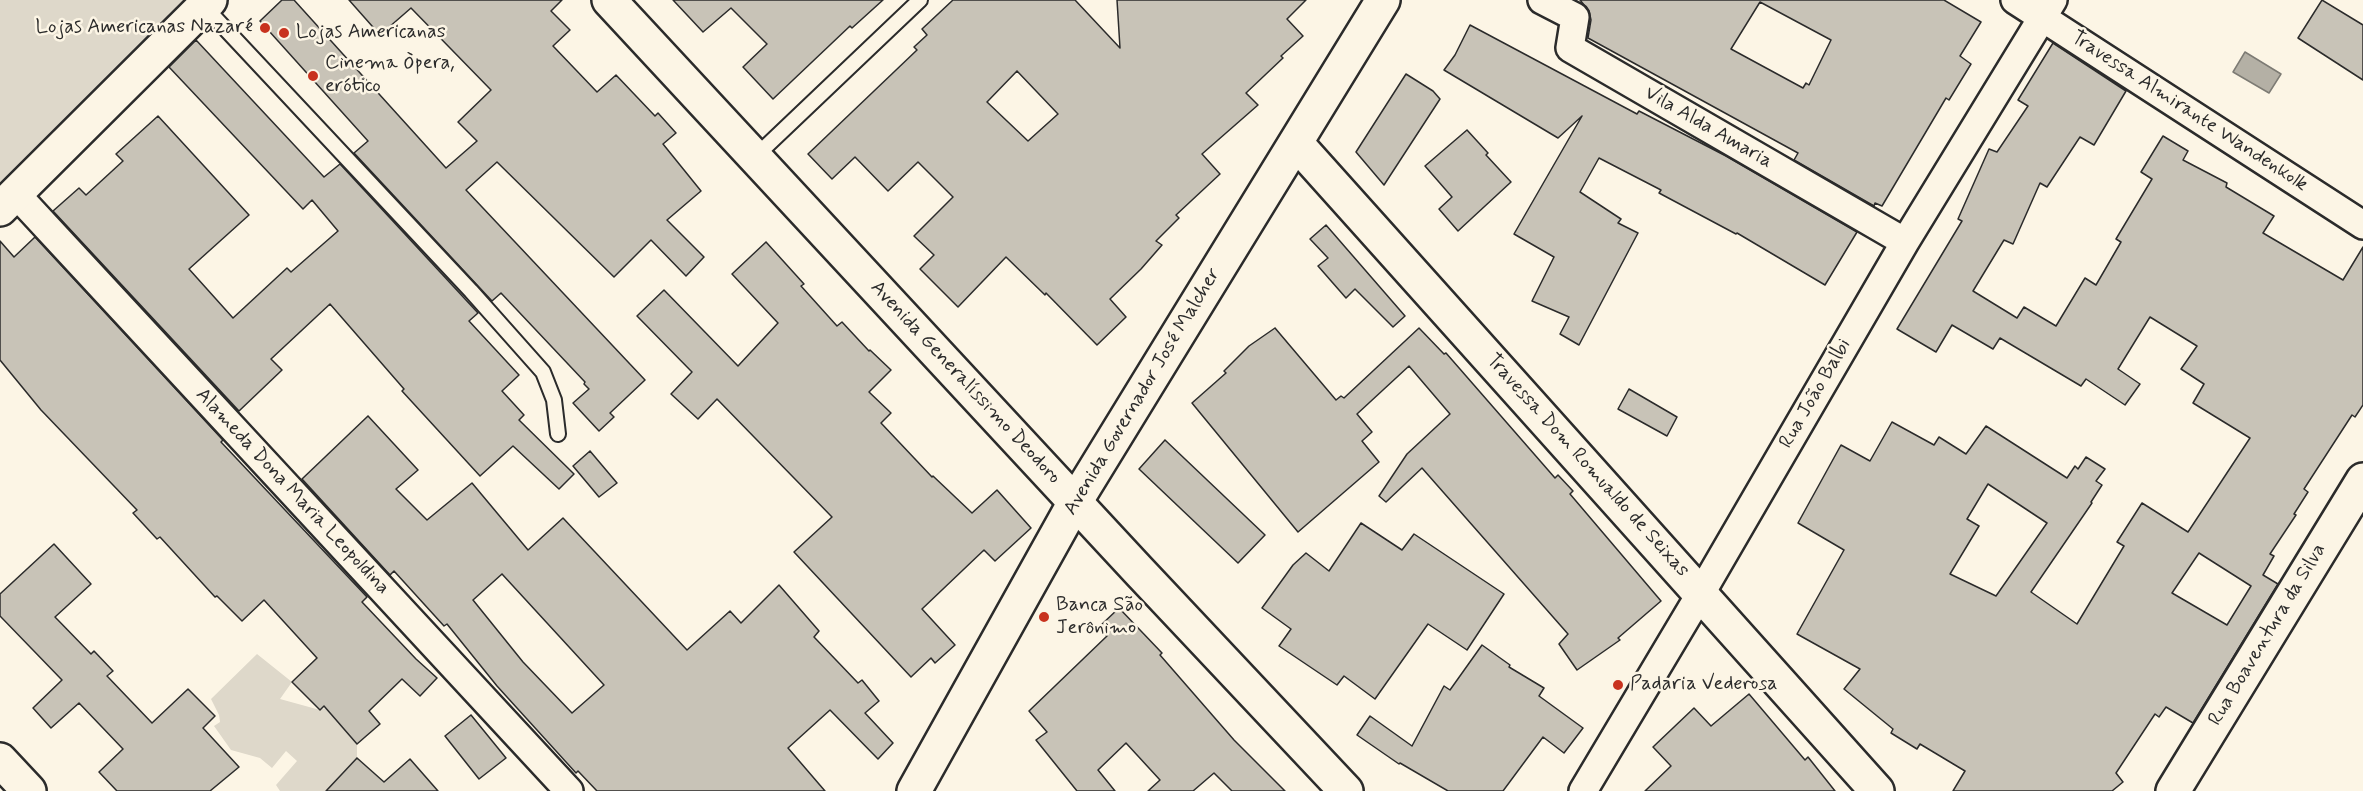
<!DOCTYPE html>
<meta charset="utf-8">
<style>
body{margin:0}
canvas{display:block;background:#fcf5e5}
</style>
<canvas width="2363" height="791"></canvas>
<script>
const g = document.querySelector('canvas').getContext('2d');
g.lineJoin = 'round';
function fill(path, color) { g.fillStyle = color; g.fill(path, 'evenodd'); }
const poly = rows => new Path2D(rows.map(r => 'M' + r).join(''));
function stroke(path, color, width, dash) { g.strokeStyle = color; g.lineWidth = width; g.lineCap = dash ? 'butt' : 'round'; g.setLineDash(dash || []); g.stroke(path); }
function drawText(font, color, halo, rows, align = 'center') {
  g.font = font + ' Mynerve,sans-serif'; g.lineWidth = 5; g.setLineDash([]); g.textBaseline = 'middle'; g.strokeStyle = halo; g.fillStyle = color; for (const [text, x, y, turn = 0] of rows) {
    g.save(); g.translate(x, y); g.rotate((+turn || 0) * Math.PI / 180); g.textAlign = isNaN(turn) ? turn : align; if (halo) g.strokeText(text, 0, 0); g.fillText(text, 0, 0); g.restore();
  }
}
fill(poly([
 [0,0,193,0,0,183],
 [257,654,292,682,280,699,320,710,338,703,340,724,357,744,357,758,326,791,280,791,276,785,297,761,286,751,272,768,260,758,231,750,214,726,220,722,219,715,211,699]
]), '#ded8ca');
const water = poly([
 [2245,52,2281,74,2269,93,2233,72,2245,52]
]);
fill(water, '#b4b0a5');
stroke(water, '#7d7b74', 1.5);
const building = poly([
 [282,0,294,0,446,168,477,141,458,122,491,90,411,8,380,35,349,0,562,0,551,11,570,30,553,46,597,92,616,75,655,116,658,113,676,133,663,144,701,191,667,220,704,257,686,276,651,240,614,277,497,162,466,190,645,380,610,413,614,417,599,431,573,403,589,389,584,384,585,382,501,293,492,301,354,153,368,141,260,21,282,0],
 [673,0,883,0,852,28,850,26,773,99,743,67,767,44,731,8,703,32,673,0],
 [953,0,1075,0,1120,48,1117,0,1306,0,1287,19,1303,36,1281,56,1283,58,1246,93,1258,105,1202,154,1220,174,1176,215,1179,218,1156,241,1162,245,1141,269,1110,299,1126,317,1097,345,1046,293,1045,295,1006,257,958,307,920,269,934,255,914,236,953,197,918,162,888,191,855,157,832,179,808,154,917,50,914,47,927,35,922,29,953,0],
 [1017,71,1058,114,1028,141,987,102,1017,71],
 [1580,0,1944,0,1981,22,1960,56,1971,64,1949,100,1946,98,1882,206,1875,203,1874,206,1794,160,1798,153,1588,38,1591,20,1589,11,1580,0],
 [1760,2,1831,40,1809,85,1806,83,1803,88,1731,49,1760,2],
 [2322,0,2363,25,2363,80,2298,38,2322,0],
 [1470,25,1637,114,1639,111,1726,156,1857,232,1825,285,1737,233,1736,234,1659,193,1661,190,1599,158,1580,192,1621,219,1618,223,1638,233,1579,345,1560,334,1569,317,1532,301,1554,257,1514,234,1582,116,1558,138,1444,70,1455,55,1470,25],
 [196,40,324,177,340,164,478,313,469,321,519,375,502,391,524,415,519,420,574,474,559,489,513,446,480,476,402,391,404,389,330,304,271,359,282,370,239,411,53,211,79,188,86,195,123,161,116,154,158,116,249,215,189,269,233,318,287,268,291,272,338,231,312,200,303,209,169,67,196,40],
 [2053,43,2126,91,2094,145,2080,137,2047,187,2040,183,2013,244,2004,240,1973,291,2017,318,2024,307,2056,326,2085,278,2096,285,2121,242,2116,239,2152,179,2141,172,2163,136,2188,151,2183,160,2227,183,2226,187,2274,216,2263,233,2343,280,2363,247,2363,405,2355,417,2352,415,2304,489,2308,492,2294,514,2296,515,2270,554,2274,556,2263,575,2278,584,2193,723,2166,707,2159,717,2155,714,2116,773,2123,782,2112,791,1953,791,1965,771,1920,744,1917,749,1891,733,1893,729,1844,689,1860,669,1797,634,1844,550,1798,523,1841,445,1870,461,1892,422,1934,445,1939,437,1966,454,1986,426,2067,478,2075,466,2078,469,2086,457,2105,469,2096,481,2102,485,2091,502,2092,503,2031,592,2077,624,2124,546,2117,542,2142,503,2188,532,2250,438,2193,403,2204,384,2181,369,2197,346,2150,317,2118,369,2140,384,2125,405,2086,379,2081,386,2000,338,1993,349,1952,325,1936,352,1897,329,1962,221,1958,219,1989,149,1997,152,2028,106,2018,100,2053,43],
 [1988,484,2047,523,1996,596,1950,574,1979,526,1967,519,1988,484],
 [2199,553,2251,586,2227,625,2172,593,2199,553],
 [1406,74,1433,91,1440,99,1384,185,1356,152,1406,74],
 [1467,130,1488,153,1486,155,1511,182,1458,231,1439,209,1452,197,1425,166,1467,130],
 [1326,225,1405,316,1393,327,1355,289,1346,298,1318,266,1328,258,1310,239,1326,225],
 [35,237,223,440,221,442,367,597,362,602,416,659,437,678,420,696,402,679,369,711,380,724,357,744,324,706,320,710,292,682,317,658,264,600,242,621,217,596,215,597,160,537,157,539,133,513,137,510,41,410,0,360,0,241,14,257,35,237],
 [766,242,804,284,801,286,837,326,842,322,869,351,870,350,891,370,869,392,891,413,881,423,932,477,933,476,972,513,997,490,1031,528,995,561,984,550,922,609,955,645,935,663,931,658,911,677,794,552,832,517,717,399,698,419,671,394,692,372,637,316,664,290,738,366,778,323,732,274,766,242],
 [1275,328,1336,400,1341,396,1344,398,1419,328,1444,354,1446,353,1555,478,1558,475,1573,491,1570,494,1661,601,1618,638,1620,640,1577,670,1559,644,1568,634,1422,468,1386,502,1379,496,1407,454,1450,414,1409,366,1357,414,1372,432,1362,441,1379,462,1298,532,1192,403,1226,373,1224,371,1249,346,1275,328],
 [1629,389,1677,417,1667,436,1618,409,1629,389],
 [368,416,418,470,396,489,427,520,472,483,528,550,563,518,687,650,730,611,741,623,779,585,819,631,814,637,858,683,862,680,879,701,865,713,893,743,878,759,830,710,788,748,825,791,597,791,578,771,576,773,497,686,447,624,444,626,394,571,390,575,302,479,368,416],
 [502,574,604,685,572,713,523,662,473,600,502,574],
 [1165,440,1265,535,1238,563,1139,469,1165,440],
 [590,451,617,483,599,497,573,466,590,451],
 [1361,523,1402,550,1414,534,1504,594,1467,650,1428,624,1375,699,1344,676,1337,685,1279,646,1291,629,1262,608,1293,565,1306,553,1329,571,1361,523],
 [54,544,91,584,55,617,91,654,94,651,113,671,107,676,152,723,188,689,215,716,203,728,239,767,210,791,117,791,99,772,123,749,79,703,51,728,33,708,62,680,0,616,0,594,54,544],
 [1119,608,1162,653,1160,655,1234,740,1285,791,1232,791,1214,773,1193,791,1148,791,1160,780,1126,743,1098,770,1115,791,1077,791,1036,740,1047,732,1029,711,1107,636,1099,627,1119,608],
 [1482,645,1510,665,1509,667,1544,688,1539,696,1583,728,1564,753,1543,737,1503,791,1448,791,1400,763,1399,764,1357,735,1370,716,1412,746,1444,686,1450,690,1482,645],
 [1749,694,1805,760,1808,757,1835,791,1645,791,1671,766,1653,747,1694,708,1711,726,1749,694],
 [471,715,506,758,479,779,445,736,471,715],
 [357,758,384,782,410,759,438,791,326,791,357,758]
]);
fill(building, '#c8c3b7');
stroke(building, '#2b2b2b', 1.5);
const lane = poly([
 [204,6,471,291,543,372,554,400,558,434],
 [756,156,920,0]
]);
const street = poly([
 [1542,0,1575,17,1570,48,1905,242],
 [2015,0,2363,225],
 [16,194,569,791],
 [1583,791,1701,593,1905,242,2053,0]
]);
const secondary = poly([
 [609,0,1138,570,1346,791],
 [1296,143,1877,791],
 [0,760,29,791],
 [2173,791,2363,480]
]);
const primary = poly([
 [0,209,210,0],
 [914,791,1075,502,1383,0]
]);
stroke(lane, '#2b2b2b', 18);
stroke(street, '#2b2b2b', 32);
stroke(secondary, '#2b2b2b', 38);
stroke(primary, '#2b2b2b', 38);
stroke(lane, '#fcf5e5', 14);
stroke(street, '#fcf5e5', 27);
stroke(secondary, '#fcf5e5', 33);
stroke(primary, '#fcf5e5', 33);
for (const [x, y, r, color] of [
 [265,28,6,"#c8321e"],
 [284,33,6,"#c8321e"],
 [313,76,6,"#c8321e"],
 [1044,617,6,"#c8321e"],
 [1618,685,6,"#c8321e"]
]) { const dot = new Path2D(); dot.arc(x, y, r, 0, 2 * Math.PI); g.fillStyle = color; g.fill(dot); stroke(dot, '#fcf5e5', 2); }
drawText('20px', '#2b2b2b', '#fcf5e5', [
 ["Lojas Americanas Nazaré",253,28,"right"],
 ["Lojas Americanas",296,33],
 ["Cinema Òpera,",325,64],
 ["erótico",325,87],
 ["Banca São",1056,606],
 ["Jerônimo",1056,629],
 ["Padaria Vederosa",1630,685]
], 'left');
drawText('20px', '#2b2b2b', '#fcf5e5', [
 ["Travessa Almirante Wandenkolk",2189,112,33],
 ["Vila Alda Amaria",1708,128,30],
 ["Avenida Generalíssimo Deodoro",965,383,47],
 ["Avenida Governador José Malcher",1143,392,-59],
 ["Rua João Balbi",1816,394,-60],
 ["Travessa Dom Romualdo de Seixas",1587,466,48],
 ["Alameda Dona Maria Leopoldina",292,492,47],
 ["Rua Boaventura da Silva",2268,635,-59]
]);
</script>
